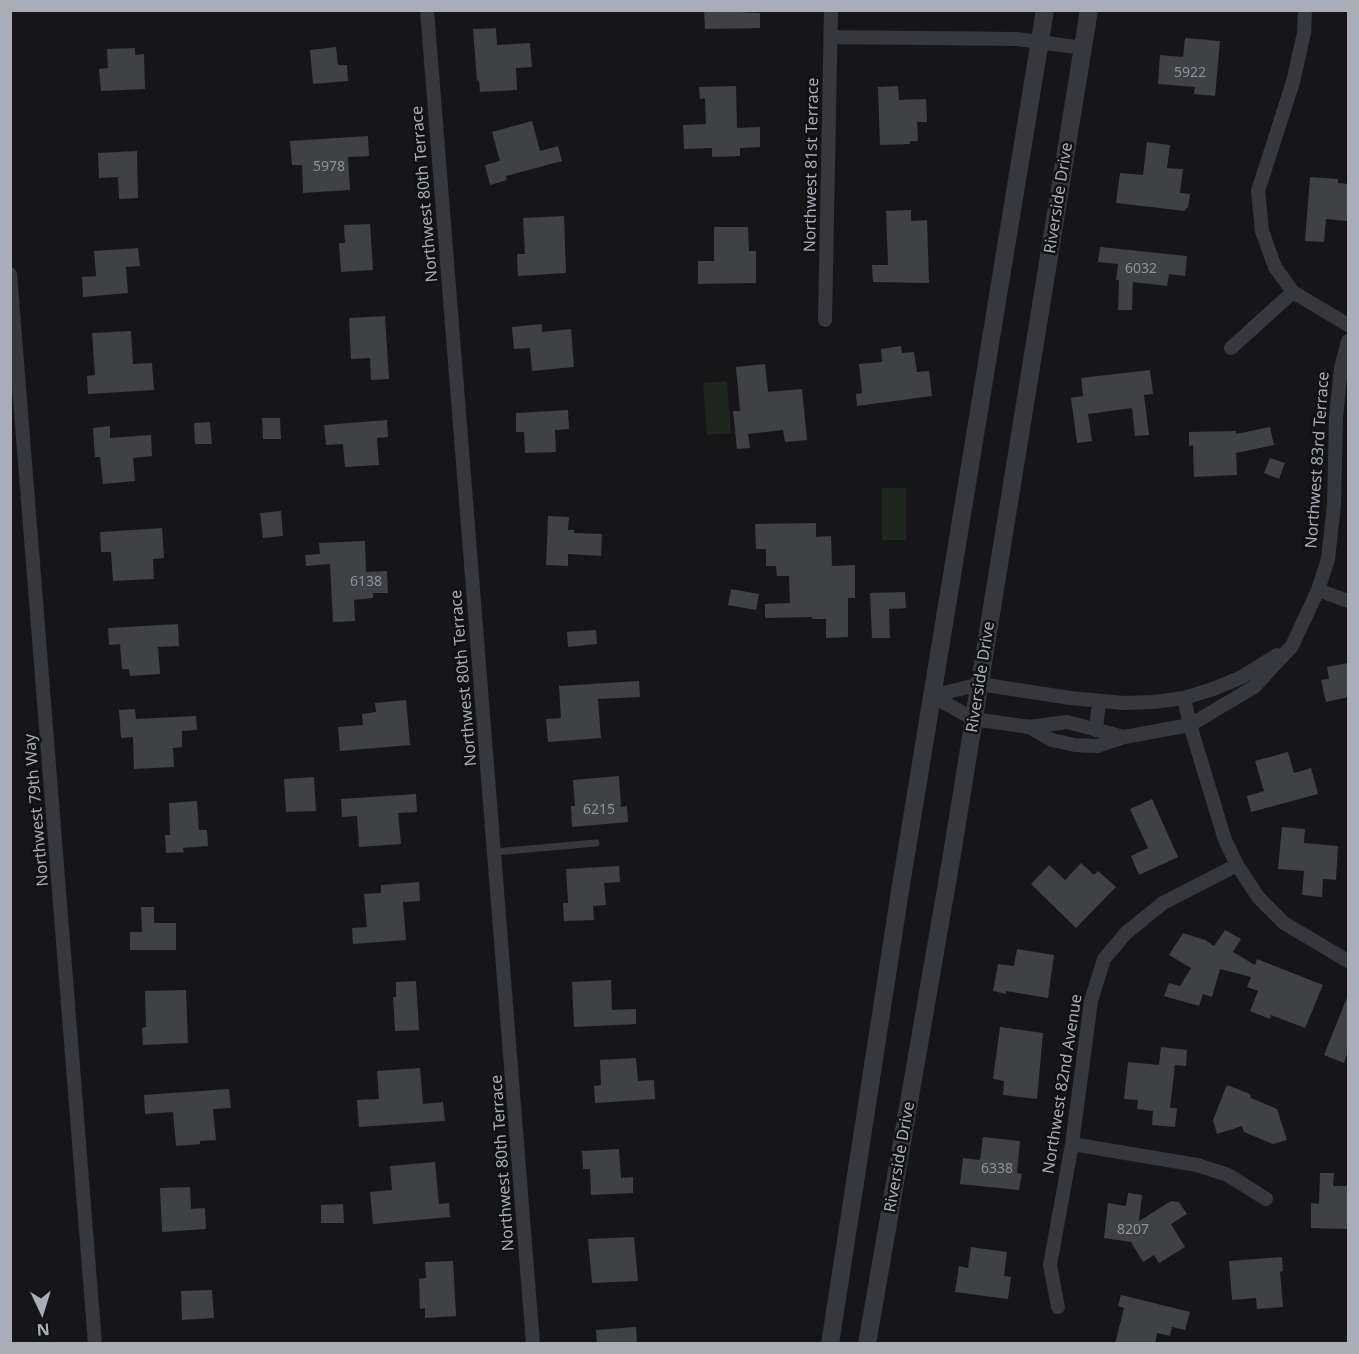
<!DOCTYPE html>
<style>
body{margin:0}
#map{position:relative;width:1359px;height:1354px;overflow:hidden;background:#161618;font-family:"Noto Sans",sans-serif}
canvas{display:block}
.frame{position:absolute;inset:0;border:12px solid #a8adb8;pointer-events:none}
.north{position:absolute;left:12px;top:1282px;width:60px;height:60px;-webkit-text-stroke:4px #111113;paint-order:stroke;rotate:176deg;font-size:16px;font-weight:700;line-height:24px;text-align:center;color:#a8adb8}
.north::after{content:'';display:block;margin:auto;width:21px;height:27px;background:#a8adb8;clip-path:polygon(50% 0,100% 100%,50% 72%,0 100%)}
</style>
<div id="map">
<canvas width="1359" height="1354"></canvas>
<div class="frame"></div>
<div class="north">N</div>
</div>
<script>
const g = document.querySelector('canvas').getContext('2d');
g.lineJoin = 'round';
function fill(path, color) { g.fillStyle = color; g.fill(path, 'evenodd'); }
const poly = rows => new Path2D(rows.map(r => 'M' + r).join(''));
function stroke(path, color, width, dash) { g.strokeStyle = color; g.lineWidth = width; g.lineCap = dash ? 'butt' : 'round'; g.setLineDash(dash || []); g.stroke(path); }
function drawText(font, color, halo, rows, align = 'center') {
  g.font = font + ' "Noto Sans",sans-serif'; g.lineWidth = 5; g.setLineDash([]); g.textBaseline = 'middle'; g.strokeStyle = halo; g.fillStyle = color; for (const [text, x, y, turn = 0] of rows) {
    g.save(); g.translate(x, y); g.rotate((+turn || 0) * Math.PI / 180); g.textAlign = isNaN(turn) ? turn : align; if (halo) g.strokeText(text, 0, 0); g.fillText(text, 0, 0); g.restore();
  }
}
fill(poly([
 [727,381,731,433,707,435,703,383],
 [882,488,906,488,906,540,882,540]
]), '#1e261f');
fill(poly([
 [704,10,760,13,760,28,705,29],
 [496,28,497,45,530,43,532,67,516,68,517,90,480,92,479,80,477,81,473,29],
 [1185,38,1220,41,1215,96,1194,94,1195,87,1158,84,1160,55,1183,57],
 [336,47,338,65,347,65,348,81,313,84,310,50],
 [135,48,135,55,144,54,145,89,101,91,99,69,108,68,107,49],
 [736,86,737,128,760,127,760,147,740,148,740,156,712,157,712,148,684,149,683,125,706,124,705,98,700,99,699,87],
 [898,86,899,100,926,99,927,122,917,122,918,141,910,141,910,144,880,145,878,87],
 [532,121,540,151,558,146,562,161,506,176,507,180,490,185,485,165,500,161,492,132],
 [368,136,369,156,348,157,350,190,303,193,302,165,292,165,290,141],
 [1147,142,1170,145,1167,168,1183,169,1180,193,1190,194,1188,208,1186,208,1185,211,1116,203,1120,173,1143,175],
 [137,151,138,198,119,199,118,177,99,178,98,153],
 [1310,177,1338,179,1338,183,1348,184,1348,221,1326,219,1324,242,1305,241],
 [911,210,911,221,927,220,929,283,873,282,872,265,888,265,886,211],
 [564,216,566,273,518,276,517,254,525,254,523,218],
 [370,224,373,270,341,272,339,243,345,243,344,225],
 [714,227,748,227,749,251,756,251,756,283,698,284,698,261,714,261],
 [1100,247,1187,256,1185,276,1169,274,1167,286,1133,282,1132,310,1118,310,1119,280,1116,280,1118,264,1098,262],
 [138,248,140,266,126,267,128,293,83,297,82,277,96,276,94,251],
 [385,316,389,379,371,380,370,358,351,359,349,318],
 [542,324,542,332,571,329,574,367,532,371,530,348,514,349,512,327],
 [131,331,133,364,152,363,154,390,88,394,87,376,95,375,92,333],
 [901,346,902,353,914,352,917,372,929,371,932,396,857,406,856,394,862,393,859,364,882,362,881,349],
 [765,364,768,392,802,389,807,440,785,442,783,430,748,434,750,448,737,449,733,411,740,411,736,367],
 [1150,370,1153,394,1144,395,1149,435,1135,436,1132,408,1088,414,1092,441,1077,443,1071,398,1083,396,1081,378],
 [568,410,569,429,555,430,556,452,525,453,524,432,516,432,516,413],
 [262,418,280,418,281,439,263,439],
 [387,420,388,437,377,438,379,465,345,467,343,444,326,445,324,425],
 [210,422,212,444,195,444,194,423],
 [110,426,110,438,151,435,152,456,133,458,135,481,103,484,100,457,95,457,93,428],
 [1270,427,1274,445,1236,453,1237,475,1194,477,1193,445,1189,446,1189,432,1236,431,1236,434],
 [1270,458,1285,463,1279,479,1264,473],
 [281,511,283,536,263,538,260,513],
 [548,516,569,517,568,530,574,530,574,533,602,534,601,556,568,554,568,566,546,565],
 [816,523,816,537,831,536,832,566,855,565,855,598,848,598,848,637,826,638,826,619,812,619,812,617,765,618,765,604,790,603,789,576,777,576,776,566,766,566,766,549,756,549,755,524],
 [162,528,164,558,153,559,154,579,113,581,111,552,101,552,100,532],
 [365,541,366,572,387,571,388,593,373,593,373,598,354,600,355,621,333,622,330,564,306,566,305,555,320,554,319,543],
 [731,589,759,594,756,610,728,605],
 [905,592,906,608,889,609,890,638,872,638,870,593],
 [178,624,179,646,158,647,160,674,130,676,129,669,122,669,120,644,109,645,108,628],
 [596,630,597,644,568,647,567,632],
 [1348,663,1348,697,1326,702,1321,680,1329,679,1327,667],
 [639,681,640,697,598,699,601,738,548,742,546,719,561,718,559,686],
 [406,700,410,745,340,751,338,727,363,725,362,714,376,712,375,703],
 [135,709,136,719,196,716,197,730,182,731,182,747,173,748,174,767,134,769,133,737,121,738,119,710],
 [1288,752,1294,773,1311,768,1318,794,1251,812,1247,796,1264,791,1255,761],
 [619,776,621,807,627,806,628,822,572,827,571,806,575,806,573,780],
 [314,777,316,811,286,812,284,779],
 [416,794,417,812,398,813,401,844,359,847,357,816,342,817,341,799],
 [1152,799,1178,857,1139,875,1131,856,1148,848,1130,809],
 [197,801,199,830,207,830,208,846,183,848,184,852,166,853,165,835,170,835,169,803],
 [1282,827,1305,829,1304,843,1338,846,1336,880,1323,879,1322,897,1302,895,1304,871,1278,869],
 [1081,863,1094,875,1098,871,1116,887,1076,928,1031,884,1049,865,1065,880],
 [619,866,620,882,604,883,606,905,593,906,594,920,564,921,563,903,568,903,566,869],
 [419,882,420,901,403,902,406,940,353,944,352,928,367,927,364,894,381,893,381,885],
 [141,907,154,907,154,923,176,923,176,950,130,950,130,932,142,932],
 [1225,930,1241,939,1233,952,1255,965,1257,959,1323,985,1305,1028,1271,1015,1270,1019,1250,1011,1258,991,1247,987,1251,977,1220,969,1212,997,1203,994,1199,1006,1164,996,1169,983,1180,986,1191,968,1169,955,1183,933,1205,940,1214,946],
 [1017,949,1054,955,1048,998,1006,991,1006,994,993,991,998,964,1014,966],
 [611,980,612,1010,636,1009,636,1024,574,1027,572,982],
 [416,981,419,1030,395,1031,393,997,396,997,396,982],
 [186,990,188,1043,143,1045,142,1028,146,1027,145,991],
 [1348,995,1348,1051,1344,1063,1324,1055],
 [1000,1027,1043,1033,1037,1099,1003,1095,1004,1081,993,1079],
 [1161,1047,1187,1050,1186,1066,1175,1065,1170,1108,1177,1108,1175,1127,1152,1125,1153,1111,1137,1109,1138,1100,1124,1099,1128,1062,1159,1065],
 [636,1058,638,1081,654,1080,655,1099,595,1103,594,1086,601,1085,600,1060],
 [420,1068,423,1104,443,1102,445,1121,359,1127,357,1100,379,1099,377,1071],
 [1227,1085,1250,1094,1251,1098,1277,1109,1287,1140,1273,1144,1244,1132,1242,1126,1217,1134,1213,1120],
 [229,1089,231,1108,213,1109,216,1140,200,1141,200,1144,176,1146,173,1112,145,1114,144,1095],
 [983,1137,1020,1141,1017,1173,1022,1174,1019,1190,960,1184,963,1158,980,1160],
 [619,1149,621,1178,633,1177,633,1193,591,1195,590,1169,583,1169,582,1151],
 [435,1162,439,1204,449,1203,450,1217,373,1224,370,1192,392,1190,390,1166],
 [1320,1173,1334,1173,1333,1186,1348,1186,1348,1229,1311,1228,1311,1203,1319,1204],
 [190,1187,191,1209,205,1208,206,1229,162,1232,160,1188],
 [1128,1193,1142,1195,1139,1221,1171,1201,1179,1202,1187,1214,1171,1224,1185,1247,1159,1263,1154,1255,1143,1262,1131,1242,1104,1238,1108,1203,1126,1206],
 [343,1204,344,1223,321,1223,321,1205],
 [634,1237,638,1281,592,1283,588,1239],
 [971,1247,1007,1252,1004,1276,1011,1277,1008,1299,955,1292,959,1266,968,1268],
 [1282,1257,1283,1271,1280,1272,1283,1307,1257,1309,1256,1298,1232,1300,1229,1261],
 [453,1261,456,1316,425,1318,425,1308,420,1309,419,1279,426,1278,425,1262],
 [212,1290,214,1318,182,1320,181,1291],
 [1121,1295,1190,1312,1185,1330,1172,1327,1170,1336,1157,1333,1155,1344,1115,1344,1124,1308,1118,1306],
 [636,1327,637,1344,597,1344,596,1330]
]), '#404145');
stroke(poly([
 [495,852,596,843]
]), '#37383d', 7);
stroke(poly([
 [427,10,533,1344],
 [1305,10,1304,33,1293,82,1258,191,1262,231,1275,267,1293,292,1348,325],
 [831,37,1017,39,1083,48],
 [10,274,95,1344],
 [825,320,831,10],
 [1231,348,1293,292],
 [1318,590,1348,601],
 [932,696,980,684,1070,698,1124,703,1154,702,1184,698,1213,689,1242,677,1277,655],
 [932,696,974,719,1029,727,1067,722,1124,737],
 [1184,698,1190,725,1225,840,1237,865,1258,897,1284,923,1348,961],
 [1029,727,1052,740,1075,745,1097,746,1124,737,1190,725,1254,687,1292,646,1318,590,1328,559,1334,505,1336,417,1341,368,1348,341],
 [1096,730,1099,701],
 [1072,1144,1197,1165,1228,1175,1266,1199],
 [1058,1307,1050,1265,1072,1144,1091,1001,1104,959,1126,933,1163,903,1237,865]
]), '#37383d', 14);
stroke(poly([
 [830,1344,900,891,1045,10],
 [867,1344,951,860,1089,10]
]), '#37383d', 18);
drawText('14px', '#8e929b', null, [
 ["5922",1190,73],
 ["5978",329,167],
 ["6032",1141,269],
 ["6138",366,582],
 ["6215",599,810],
 ["6338",997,1169],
 ["8207",1133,1230]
]);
drawText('16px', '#a8adb8', '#111113', [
 ["Northwest 81st Terrace",812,165,-89],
 ["Northwest 80th Terrace",425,194,-95],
 ["Riverside Drive",1059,198,-81],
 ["Northwest 83rd Terrace",1318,460,-86],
 ["Riverside Drive",981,677,-81],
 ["Northwest 80th Terrace",464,678,-95],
 ["Northwest 79th Way",37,810,-95],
 ["Northwest 82nd Avenue",1063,1084,-81],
 ["Riverside Drive",900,1157,-80],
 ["Northwest 80th Terrace",503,1163,-94]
]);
</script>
